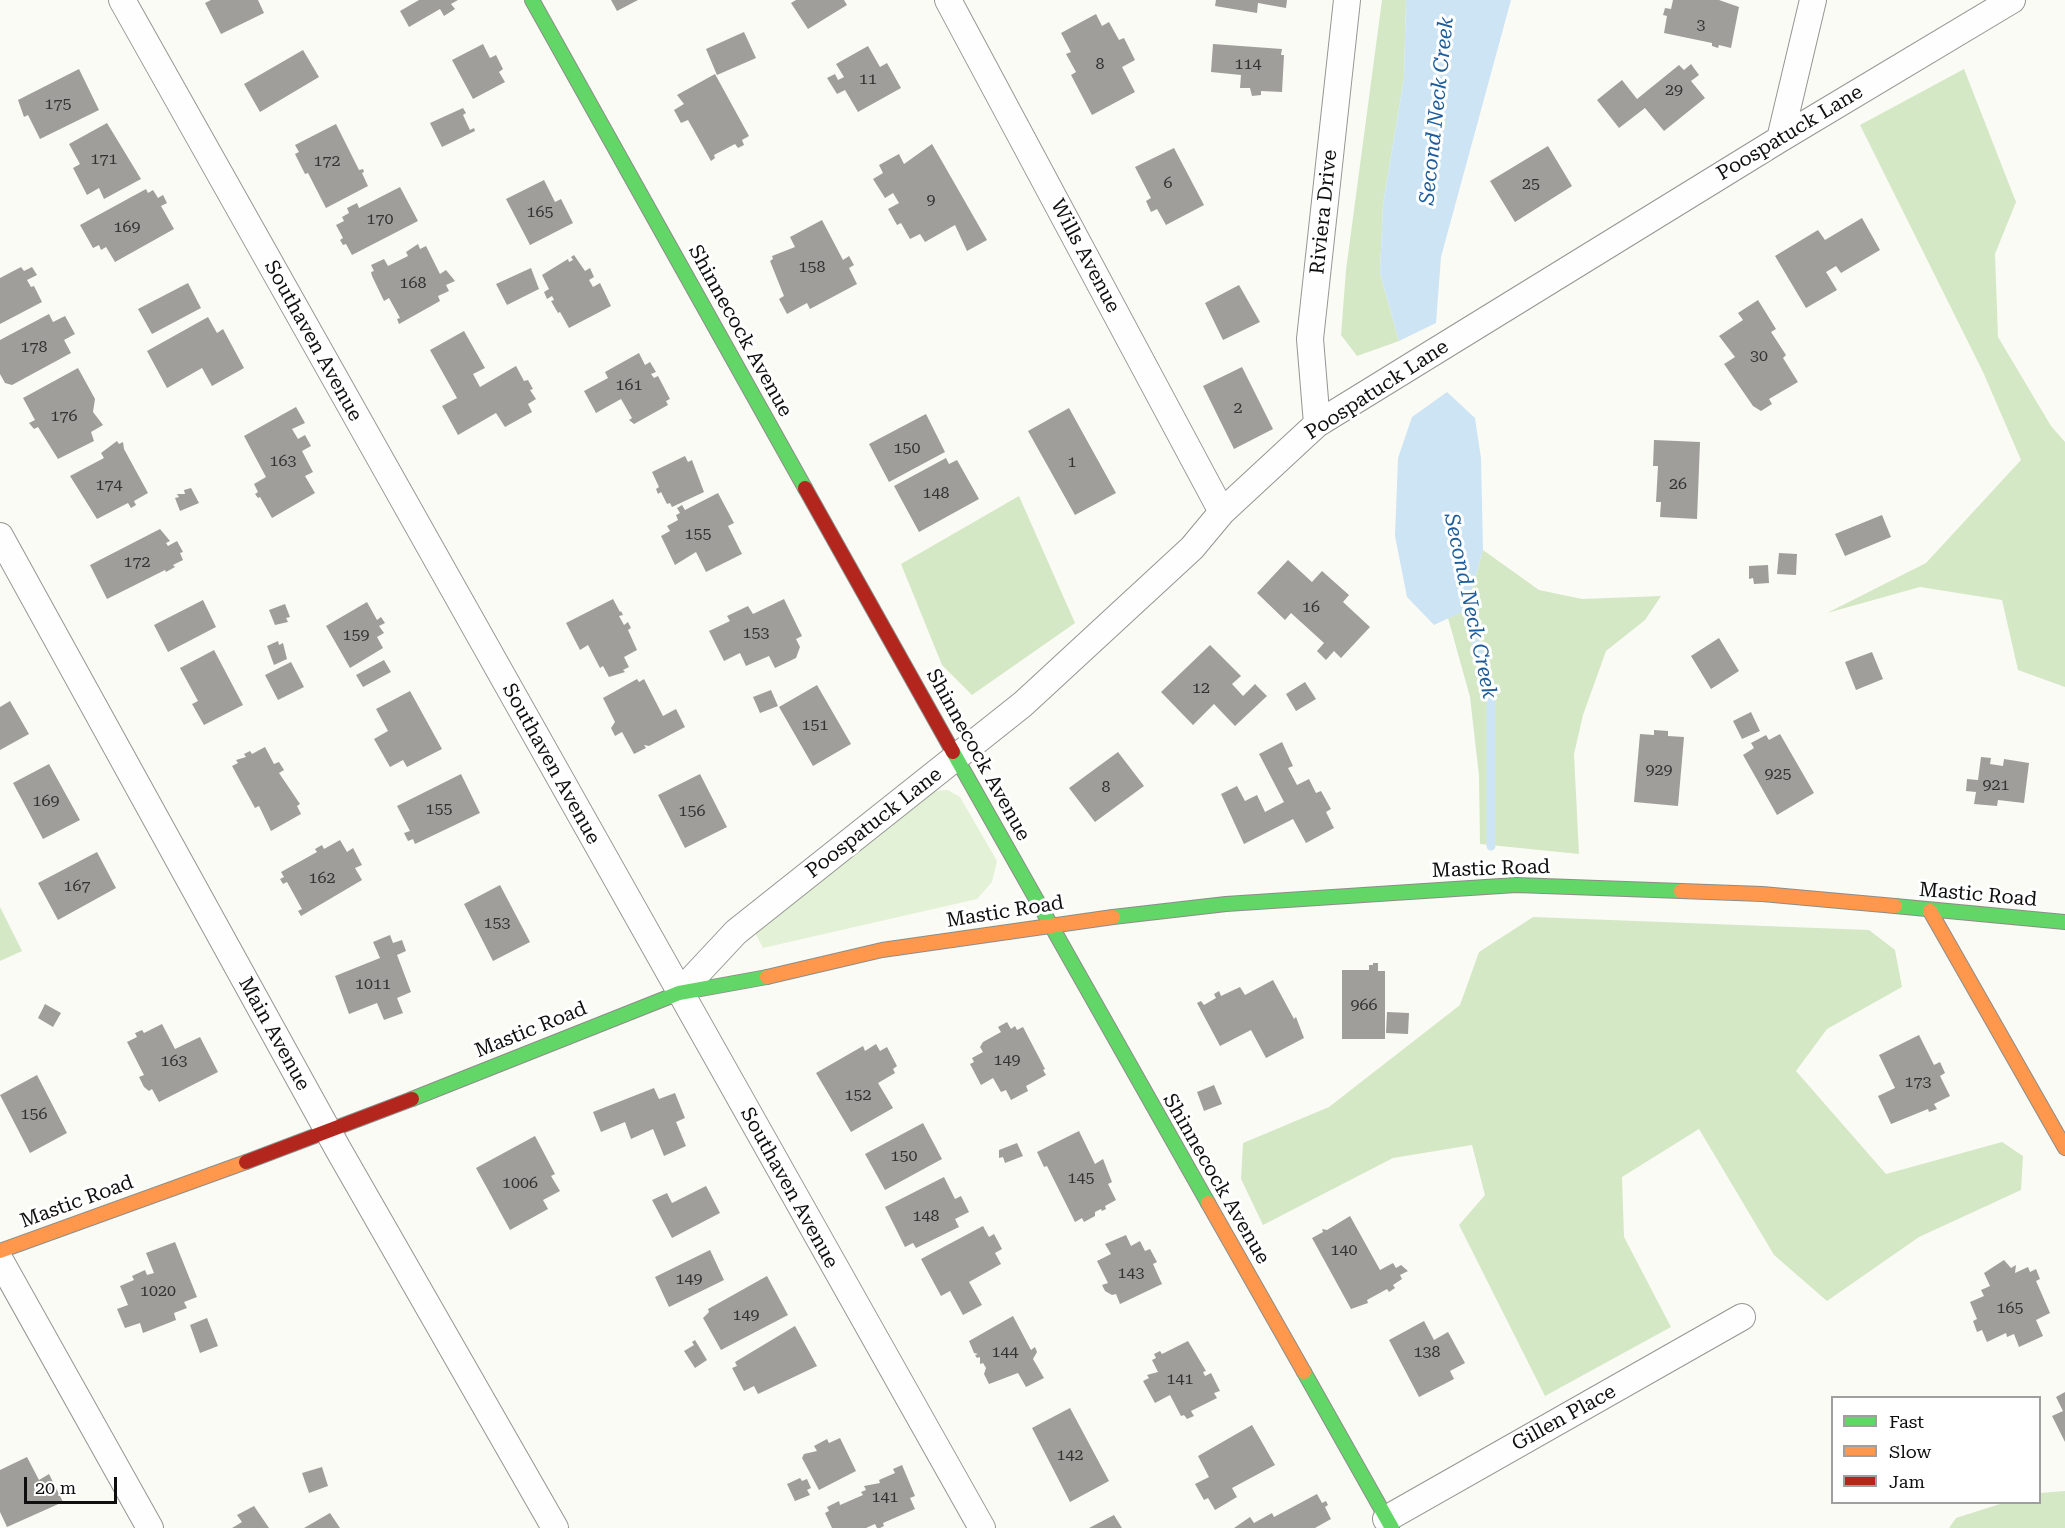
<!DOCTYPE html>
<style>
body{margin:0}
#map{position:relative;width:2065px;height:1528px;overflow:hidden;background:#fbfbf5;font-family:"Roboto Serif",serif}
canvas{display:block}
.legend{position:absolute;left:1831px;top:1396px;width:210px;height:108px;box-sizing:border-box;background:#fff;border:2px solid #9f9f9f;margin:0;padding:8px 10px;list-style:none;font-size:18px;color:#0f0f0f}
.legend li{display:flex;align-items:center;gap:12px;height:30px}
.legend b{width:30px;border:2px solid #9f9f9f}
.scale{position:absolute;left:24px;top:1477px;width:93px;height:27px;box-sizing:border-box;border:3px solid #0f0f0f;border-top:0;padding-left:8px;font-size:18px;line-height:21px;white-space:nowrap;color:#0f0f0f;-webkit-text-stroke:4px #fff;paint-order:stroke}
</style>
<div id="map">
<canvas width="2065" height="1528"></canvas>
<ul class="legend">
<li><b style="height:8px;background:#63d668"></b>Fast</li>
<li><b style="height:8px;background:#ff974d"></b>Slow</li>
<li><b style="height:8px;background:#b3261e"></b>Jam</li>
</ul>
<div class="scale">20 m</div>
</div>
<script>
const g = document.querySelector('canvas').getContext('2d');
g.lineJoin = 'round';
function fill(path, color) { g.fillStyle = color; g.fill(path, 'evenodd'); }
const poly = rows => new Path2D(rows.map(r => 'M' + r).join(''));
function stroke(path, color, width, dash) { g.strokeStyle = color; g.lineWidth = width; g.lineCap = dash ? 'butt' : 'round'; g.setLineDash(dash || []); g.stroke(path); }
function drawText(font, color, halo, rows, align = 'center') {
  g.font = font + ' "Roboto Serif",serif'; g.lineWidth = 6; g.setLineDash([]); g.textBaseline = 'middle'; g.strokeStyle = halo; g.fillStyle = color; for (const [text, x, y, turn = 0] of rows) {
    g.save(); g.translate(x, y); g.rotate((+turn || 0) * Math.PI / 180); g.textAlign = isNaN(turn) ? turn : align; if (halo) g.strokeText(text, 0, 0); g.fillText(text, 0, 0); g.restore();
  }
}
fill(poly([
 [948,790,960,797,997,861,992,882,977,899,763,948,753,929,931,791]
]), '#e3f1d6');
fill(poly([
 [1382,0,1406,0,1404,78,1383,204,1380,273,1399,341,1357,356,1341,335,1346,270],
 [1964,69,2016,202,1995,254,1998,337,2051,426,2065,442,2065,687,2018,670,2002,600,1920,587,1827,613,1926,563,2021,460,1983,372,1860,125],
 [1019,496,1075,623,972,695,942,665,901,564],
 [1483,550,1539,590,1582,599,1661,596,1645,620,1606,651,1583,715,1574,754,1579,854,1480,844,1479,776,1470,697,1448,618,1466,610],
 [0,907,22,951,0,961],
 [1533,917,1869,930,1895,950,1902,987,1827,1029,1796,1071,1886,1174,2002,1142,2023,1156,2021,1190,1919,1237,1827,1301,1774,1255,1699,1129,1622,1177,1624,1237,1671,1327,1545,1396,1459,1225,1485,1195,1472,1145,1393,1158,1263,1225,1241,1179,1243,1143,1329,1107,1460,1005,1479,952],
 [2065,1491,2065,1528,1949,1528,1956,1518,2003,1503,2040,1502,2040,1493]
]), '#d4e8c5');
fill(poly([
 [1406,0,1511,0,1441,257,1436,323,1399,341,1380,273,1383,204,1404,78],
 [1447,392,1475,418,1481,458,1483,550,1466,610,1434,625,1407,597,1395,536,1398,458,1412,417]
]), '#cde4f4');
stroke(poly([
 [1465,600,1491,699,1491,846]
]), '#cde4f4', 9);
fill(poly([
 [211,0,258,0,264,13,221,34,205,3],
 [419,0,458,0,451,4,455,9,444,16,440,9,409,27,400,11],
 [611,0,638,0,617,11],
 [796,0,844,0,847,5,808,29,791,3],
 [1216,0,1287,0,1286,8,1258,3,1257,13,1215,6],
 [1673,0,1719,0,1739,7,1731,48,1719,45,1718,48,1712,46,1712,43,1664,33,1667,16,1663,15,1665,8,1671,9],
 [1096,14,1102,26,1109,22,1119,40,1124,38,1135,60,1122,67,1135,92,1092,115,1071,75,1076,72,1066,54,1071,52,1061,33],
 [744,32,756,58,717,75,706,49],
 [483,44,490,58,496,55,503,69,499,72,505,82,473,99,452,60],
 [1213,44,1282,49,1281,55,1284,55,1282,92,1261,91,1261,95,1252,96,1250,88,1240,88,1241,75,1211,72],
 [868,46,880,67,887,63,901,88,858,112,845,90,837,94,827,78,835,74,838,80,844,77,836,64],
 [303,50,319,77,260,112,244,84],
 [1691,64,1699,75,1691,81,1705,98,1664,131,1645,108,1619,128,1597,100,1622,80,1637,99,1679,65,1684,70],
 [79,69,99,110,40,139,28,115,24,117,18,100],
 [715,74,749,136,742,140,744,145,738,148,735,144,714,155,715,158,711,161,688,120,681,123,674,110,684,104,677,95],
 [463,108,466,113,463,115,470,130,474,128,475,131,442,147,430,123],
 [107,123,141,179,104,199,99,188,87,195,73,168,80,164,69,144],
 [336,124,359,170,363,169,364,172,362,173,368,186,326,208,308,173,305,174,295,154,299,152,295,145],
 [932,144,987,240,967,251,955,225,925,242,920,234,910,239,901,223,897,225,888,209,899,203,893,193,885,198,873,179,883,173,879,165,899,154,904,164],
 [1548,146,1572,186,1515,222,1490,181],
 [1174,148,1204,205,1166,225,1157,209,1151,212,1146,201,1151,198,1135,167],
 [544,180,555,202,561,199,573,223,530,245,506,199],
 [400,187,418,221,352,255,346,244,343,245,340,240,343,238,336,225,344,221,342,217,349,213,347,208,357,203,359,208],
 [146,189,148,193,153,190,158,198,163,195,167,203,161,206,174,229,115,262,106,247,101,250,99,245,93,248,80,225],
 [1862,218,1880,250,1841,273,1836,266,1826,272,1837,290,1806,308,1775,256,1818,230,1825,240],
 [822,220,843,260,849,256,854,265,849,268,857,284,810,309,807,303,787,314,779,299,784,296,770,261,773,259,772,256,795,247,790,237],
 [418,244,420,249,426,246,440,274,446,270,455,281,446,285,449,291,438,296,440,301,399,324,397,319,400,318,389,298,384,301,372,276,371,272,374,271,371,265,384,259,388,266,408,256,406,252],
 [574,255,585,271,590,268,594,277,589,280,593,287,600,283,611,306,569,328,560,312,558,313,551,301,554,300,552,296,547,299,544,292,549,289,542,275,568,259,569,262,573,260,571,257],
 [21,267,24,271,32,267,37,275,27,280,31,287,34,286,42,302,0,324,0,278],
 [531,268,539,289,507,305,496,284],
 [188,283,201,308,152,334,138,309],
 [1239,285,1260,322,1223,340,1205,303],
 [1758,300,1776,329,1771,332,1786,355,1783,358,1798,382,1769,399,1772,404,1761,411,1753,406,1724,364,1735,357,1719,336,1743,320,1738,313],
 [49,314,53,322,65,316,75,334,64,340,71,353,12,385,5,383,0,374,0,340],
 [208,317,217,333,223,329,244,368,212,386,202,368,167,388,147,351],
 [464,331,485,368,473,374,480,387,516,366,524,381,528,380,533,389,530,390,536,399,528,404,532,412,505,427,496,413,458,435,442,406,457,398,430,350],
 [639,353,645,365,650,362,656,372,651,374,654,378,658,376,670,399,666,401,668,405,634,424,629,420,632,418,621,399,596,413,584,391,608,378,605,372],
 [1242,367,1273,429,1234,449,1203,386],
 [78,368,95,399,93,412,103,425,91,432,94,441,58,459,38,427,34,429,29,423,35,420,23,398],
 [296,407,305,423,292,429,298,439,305,435,311,446,302,451,313,472,305,476,315,493,272,518,260,497,258,498,255,494,258,492,254,484,266,477,244,436],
 [1069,408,1116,493,1075,515,1028,431],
 [926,414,945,452,889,482,869,444],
 [1654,440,1700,442,1697,519,1660,517,1661,502,1656,502,1658,466,1653,466],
 [117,441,119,444,123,442,124,449,148,493,134,501,136,505,131,508,128,503,97,519,70,476,104,458,101,453],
 [685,456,688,462,692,460,704,492,672,507,670,503,667,504,661,492,658,494,656,489,659,487,652,472],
 [946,458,949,464,957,460,979,499,919,532,894,486],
 [191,488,199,503,180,511,175,498,179,497,177,494,185,494,184,490],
 [718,493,734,523,728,526,742,554,706,572,696,552,675,565,661,536,670,531,667,526,678,520,676,515,680,513,677,508,682,505,685,510],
 [1882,515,1891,537,1845,556,1835,534],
 [160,529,170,541,166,543,168,546,177,541,183,552,180,553,183,560,173,565,175,567,166,572,165,570,107,599,90,565],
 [1779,553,1797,554,1796,575,1777,574],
 [1288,560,1312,582,1322,571,1349,595,1343,602,1370,627,1341,658,1334,651,1326,660,1317,651,1324,643,1291,613,1285,620,1257,593],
 [1768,565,1769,583,1754,584,1753,578,1749,579,1749,566],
 [613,599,620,612,621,611,623,615,619,616,624,625,628,622,631,628,628,630,637,650,624,657,629,667,623,670,625,672,609,677,603,666,600,668,588,645,580,650,566,623],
 [784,599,802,636,796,639,800,647,796,658,775,668,769,656,746,666,740,653,724,661,709,631,730,621,727,616,748,606,753,614],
 [203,600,216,627,168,652,154,625],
 [367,602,377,620,381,617,385,623,379,626,384,633,377,637,383,648,350,668,326,626],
 [285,604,290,617,286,618,288,622,275,625,269,610],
 [1719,638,1739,671,1711,689,1691,656],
 [278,641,279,645,283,643,287,659,274,665,267,646],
 [1210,645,1241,676,1232,684,1243,696,1255,684,1267,696,1235,726,1214,704,1193,725,1161,692],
 [214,650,243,705,204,725,192,704,198,701,180,668],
 [1872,652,1883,679,1856,690,1845,662],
 [384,660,391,672,363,687,356,675],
 [291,662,304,687,278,700,265,675],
 [637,679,639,682,644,679,663,716,676,709,685,727,649,746,644,745,646,748,634,754,622,732,615,736,611,728,615,722,603,698],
 [1305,682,1316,699,1296,711,1286,694],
 [817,685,851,744,813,766,779,707],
 [771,690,778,706,760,713,753,697],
 [410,691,442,749,407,767,403,760,390,767,374,739,388,731,376,709],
 [10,701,29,734,0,750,0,707],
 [1751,712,1760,731,1742,739,1733,721],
 [1654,730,1668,731,1668,736,1684,737,1678,806,1634,802,1640,734,1654,735],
 [1780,734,1814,793,1777,815,1743,755,1754,748,1751,743,1766,735,1769,740],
 [1282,742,1293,766,1288,768,1297,785,1309,779,1316,793,1321,791,1331,809,1326,812,1334,828,1306,843,1293,819,1244,844,1221,794,1237,786,1245,801,1257,795,1265,812,1284,802,1259,754],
 [265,747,274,764,279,762,284,770,279,773,300,804,297,806,301,814,271,831,259,806,255,808,232,766,238,763,236,760,246,757,244,754,250,751,252,754],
 [1118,752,1144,786,1095,822,1069,788],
 [1981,757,1991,758,1990,764,2003,766,2004,759,2029,763,2024,803,1998,800,1997,806,1974,804,1976,792,1966,791,1967,779,1978,780],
 [49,764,80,820,43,839,13,783],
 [461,774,480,813,415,844,413,839,408,841,404,833,410,831,397,806],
 [700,774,727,827,685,848,658,795],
 [340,840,347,852,353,848,362,865,355,868,362,880,301,916,298,911,302,909,287,882,283,884,280,879,284,877,281,872,317,852,315,849,322,845,324,849],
 [97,852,116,888,58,920,38,883],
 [500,885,530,942,493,961,464,904],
 [390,935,393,943,402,940,406,951,397,955,411,992,397,998,403,1013,384,1020,377,1003,349,1014,335,976,380,958,373,942],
 [1373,963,1378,963,1378,971,1385,971,1385,1039,1342,1039,1342,970,1369,970,1369,965,1373,965],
 [1273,980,1294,1019,1296,1017,1304,1038,1266,1058,1251,1030,1220,1046,1197,1003,1201,1001,1204,1005,1216,998,1214,994,1219,991,1221,996,1240,987,1245,995],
 [45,1004,61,1013,53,1027,38,1018],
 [1387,1012,1409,1013,1408,1034,1386,1033],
 [1007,1022,1011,1029,1015,1026,1017,1030,1023,1027,1045,1069,1043,1070,1046,1075,1026,1086,1028,1091,1011,1100,1006,1090,1001,1092,993,1078,981,1085,970,1064,974,1062,972,1058,983,1052,980,1047,983,1042,1001,1032,998,1027],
 [162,1024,175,1049,200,1037,218,1072,159,1102,152,1089,149,1091,144,1087,139,1077,144,1075,127,1042,137,1037,135,1033,142,1030,144,1033],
 [1919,1035,1934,1065,1940,1062,1945,1073,1940,1076,1950,1096,1934,1104,1937,1109,1929,1112,1928,1109,1891,1124,1878,1096,1895,1088,1879,1055],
 [876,1044,880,1051,887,1047,897,1066,893,1069,895,1073,878,1083,893,1108,851,1132,816,1073,863,1046,865,1051],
 [37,1075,67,1133,30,1153,0,1095],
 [1214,1085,1222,1104,1204,1111,1197,1092],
 [654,1088,659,1099,675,1093,685,1118,676,1122,686,1146,664,1156,653,1129,631,1139,625,1122,601,1132,593,1112],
 [923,1123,942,1159,885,1190,865,1154],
 [1079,1131,1095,1164,1103,1159,1112,1182,1108,1184,1116,1200,1105,1206,1106,1209,1102,1211,1101,1209,1095,1212,1095,1216,1084,1222,1082,1218,1075,1222,1047,1166,1044,1167,1037,1152],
 [535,1136,555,1174,551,1176,560,1191,543,1200,548,1209,510,1230,476,1168],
 [1017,1143,1023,1156,1005,1163,1003,1157,999,1158,999,1150],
 [944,1177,955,1199,961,1196,969,1212,955,1219,959,1227,916,1248,913,1243,905,1247,885,1207],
 [706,1186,720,1213,672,1238,652,1200,667,1193,672,1203],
 [1350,1216,1380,1270,1393,1263,1396,1268,1401,1265,1408,1271,1400,1275,1402,1279,1393,1285,1395,1288,1389,1292,1387,1289,1367,1300,1368,1303,1351,1309,1312,1238,1323,1232,1322,1229,1327,1230],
 [983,1226,989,1237,994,1234,1002,1249,995,1253,1001,1264,969,1282,982,1305,963,1315,950,1291,941,1296,921,1259],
 [1126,1235,1131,1246,1140,1241,1145,1251,1150,1249,1157,1262,1153,1264,1162,1284,1120,1304,1116,1294,1112,1295,1105,1291,1102,1285,1108,1283,1097,1261,1111,1254,1105,1244],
 [175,1242,197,1297,184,1302,187,1308,174,1313,176,1320,143,1333,140,1323,125,1328,117,1309,128,1305,120,1286,134,1280,132,1276,145,1270,147,1275,154,1273,146,1253],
 [710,1250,724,1280,669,1307,655,1277],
 [2004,1260,2011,1268,2016,1265,2015,1273,2028,1267,2030,1272,2036,1269,2040,1279,2036,1281,2050,1313,2036,1320,2043,1336,2019,1347,2014,1334,2007,1337,2006,1333,1987,1342,1982,1330,1977,1332,1973,1321,1977,1319,1970,1302,1984,1296,1981,1290,1990,1286,1984,1273],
 [767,1276,788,1315,721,1350,703,1318,709,1312,708,1309],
 [1013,1316,1031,1350,1035,1347,1037,1352,1033,1359,1044,1378,1026,1387,1018,1373,989,1384,984,1374,986,1368,983,1363,980,1364,980,1357,977,1358,975,1355,978,1354,974,1353,969,1341],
 [207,1318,218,1346,200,1353,190,1325],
 [1424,1321,1434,1340,1448,1332,1465,1363,1450,1371,1454,1379,1419,1397,1389,1340],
 [795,1326,817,1366,758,1394,754,1386,744,1391,732,1368,737,1366,735,1362],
 [695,1340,707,1360,695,1368,684,1351,694,1345,692,1342],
 [1188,1341,1206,1371,1203,1372,1205,1376,1211,1373,1220,1391,1214,1393,1217,1398,1191,1411,1194,1416,1187,1419,1184,1415,1181,1416,1170,1395,1155,1403,1143,1381,1149,1378,1147,1375,1158,1372,1152,1360,1156,1358,1154,1354,1160,1351,1162,1354],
 [2065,1392,2065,1442,2052,1416,2063,1411,2056,1397],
 [1070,1408,1109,1481,1070,1502,1032,1428],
 [1252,1425,1275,1465,1232,1488,1237,1497,1215,1510,1208,1498,1204,1500,1195,1484,1209,1477,1198,1456],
 [840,1438,856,1471,819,1490,802,1458,804,1454,817,1451,814,1446,827,1439,829,1443],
 [27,1457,39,1480,49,1474,63,1502,7,1527,0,1512,0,1470],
 [902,1465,915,1496,910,1498,915,1509,883,1523,884,1526,880,1528,877,1528,875,1524,866,1528,832,1528,825,1513,829,1511,827,1507,839,1501,840,1505,863,1495,861,1492,866,1490,864,1486,880,1483,879,1480,895,1473,893,1469],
 [322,1467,328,1486,309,1493,302,1473],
 [800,1478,802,1481,807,1479,811,1488,807,1490,810,1495,795,1501,787,1484],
 [1317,1494,1322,1503,1326,1501,1328,1505,1325,1507,1331,1519,1315,1528,1234,1528,1250,1517,1254,1523,1272,1513,1274,1517],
 [254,1506,269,1528,232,1528,242,1522,237,1515],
 [330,1513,340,1528,304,1528],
 [1114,1515,1122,1528,1089,1528]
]), '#9f9e9a');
const street = poly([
 [122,0,982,1528],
 [948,0,1222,512],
 [1780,139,1813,0],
 [1317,424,1310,339,1347,0],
 [0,536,338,1149,555,1528],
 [679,993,736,932,1023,704,1192,548,1222,512,1317,424,1780,139,2012,0],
 [0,1260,150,1528],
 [1386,1519,1742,1317]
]);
const fast = poly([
 [532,0,805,488],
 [953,752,1208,1203],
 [1895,906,2065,922],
 [1113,917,1226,904,1516,885,1681,891],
 [412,1099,679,993,767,977],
 [1304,1372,1392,1528]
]);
const slow = poly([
 [1681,891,1762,894,1895,906],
 [1930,911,2065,1148],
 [767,977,882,950,1113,917],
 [1208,1203,1304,1372],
 [0,1251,246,1162]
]);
const jam = poly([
 [805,488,953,752],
 [246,1162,412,1099]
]);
stroke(street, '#959593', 28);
stroke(fast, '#8c8c89', 16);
stroke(slow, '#8c8c89', 16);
stroke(jam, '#8c8c89', 16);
stroke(street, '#fefefe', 26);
stroke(fast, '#63d668', 14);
stroke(slow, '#ff974d', 14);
stroke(jam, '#b3261e', 14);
drawText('16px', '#333332', null, [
 ["3",1701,25],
 ["8",1100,64],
 ["114",1248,64],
 ["11",868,79],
 ["29",1674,90],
 ["175",58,104],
 ["171",104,159],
 ["172",327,161],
 ["6",1168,183],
 ["25",1531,184],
 ["9",931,200],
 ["165",540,212],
 ["170",380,219],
 ["169",127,227],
 ["158",812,267],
 ["168",413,283],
 ["178",34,347],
 ["30",1759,356],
 ["161",629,385],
 ["2",1238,408],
 ["176",64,416],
 ["150",907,448],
 ["163",283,461],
 ["1",1072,462],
 ["26",1678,484],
 ["174",109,485],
 ["148",936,493],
 ["155",698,534],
 ["172",137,562],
 ["16",1311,607],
 ["153",756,633],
 ["159",356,635],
 ["12",1201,688],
 ["151",815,725],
 ["929",1659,770],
 ["925",1778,774],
 ["921",1996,785],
 ["8",1106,787],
 ["169",46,801],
 ["155",439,809],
 ["156",692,811],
 ["162",322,878],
 ["167",77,886],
 ["153",497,923],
 ["1011",373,984],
 ["966",1364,1005],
 ["149",1007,1060],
 ["163",174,1061],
 ["173",1918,1082],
 ["152",858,1095],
 ["156",34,1114],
 ["150",904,1156],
 ["145",1081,1178],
 ["1006",520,1183],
 ["148",926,1216],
 ["140",1344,1250],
 ["143",1131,1273],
 ["149",689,1279],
 ["1020",158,1291],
 ["165",2010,1308],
 ["149",746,1315],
 ["144",1005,1352],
 ["138",1427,1352],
 ["141",1180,1379],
 ["142",1070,1455],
 ["141",885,1497]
]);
drawText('20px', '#0f0f0f', '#fff', [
 ["Poospatuck Lane",1790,133,-31],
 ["Riviera Drive",1324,212,-84],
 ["Wills Avenue",1085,256,62],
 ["Shinnecock Avenue",740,331,61],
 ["Southaven Avenue",313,341,61],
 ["Poospatuck Lane",1377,390,-33],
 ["Shinnecock Avenue",978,755,61],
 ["Southaven Avenue",551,764,61],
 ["Poospatuck Lane",874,823,-38],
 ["Mastic Road",1491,869,-2],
 ["Mastic Road",1978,895,5],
 ["Mastic Road",1005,912,-9],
 ["Mastic Road",531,1030,-22],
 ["Main Avenue",274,1034,61],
 ["Shinnecock Avenue",1216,1179,60],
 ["Southaven Avenue",789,1188,61],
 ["Mastic Road",77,1202,-20],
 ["Gillen Place",1564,1418,-29]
]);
drawText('italic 21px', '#1e5d9b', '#fff', [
 ["Second Neck Creek",1437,111,-84],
 ["Second Neck Creek",1470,606,78]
]);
</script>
